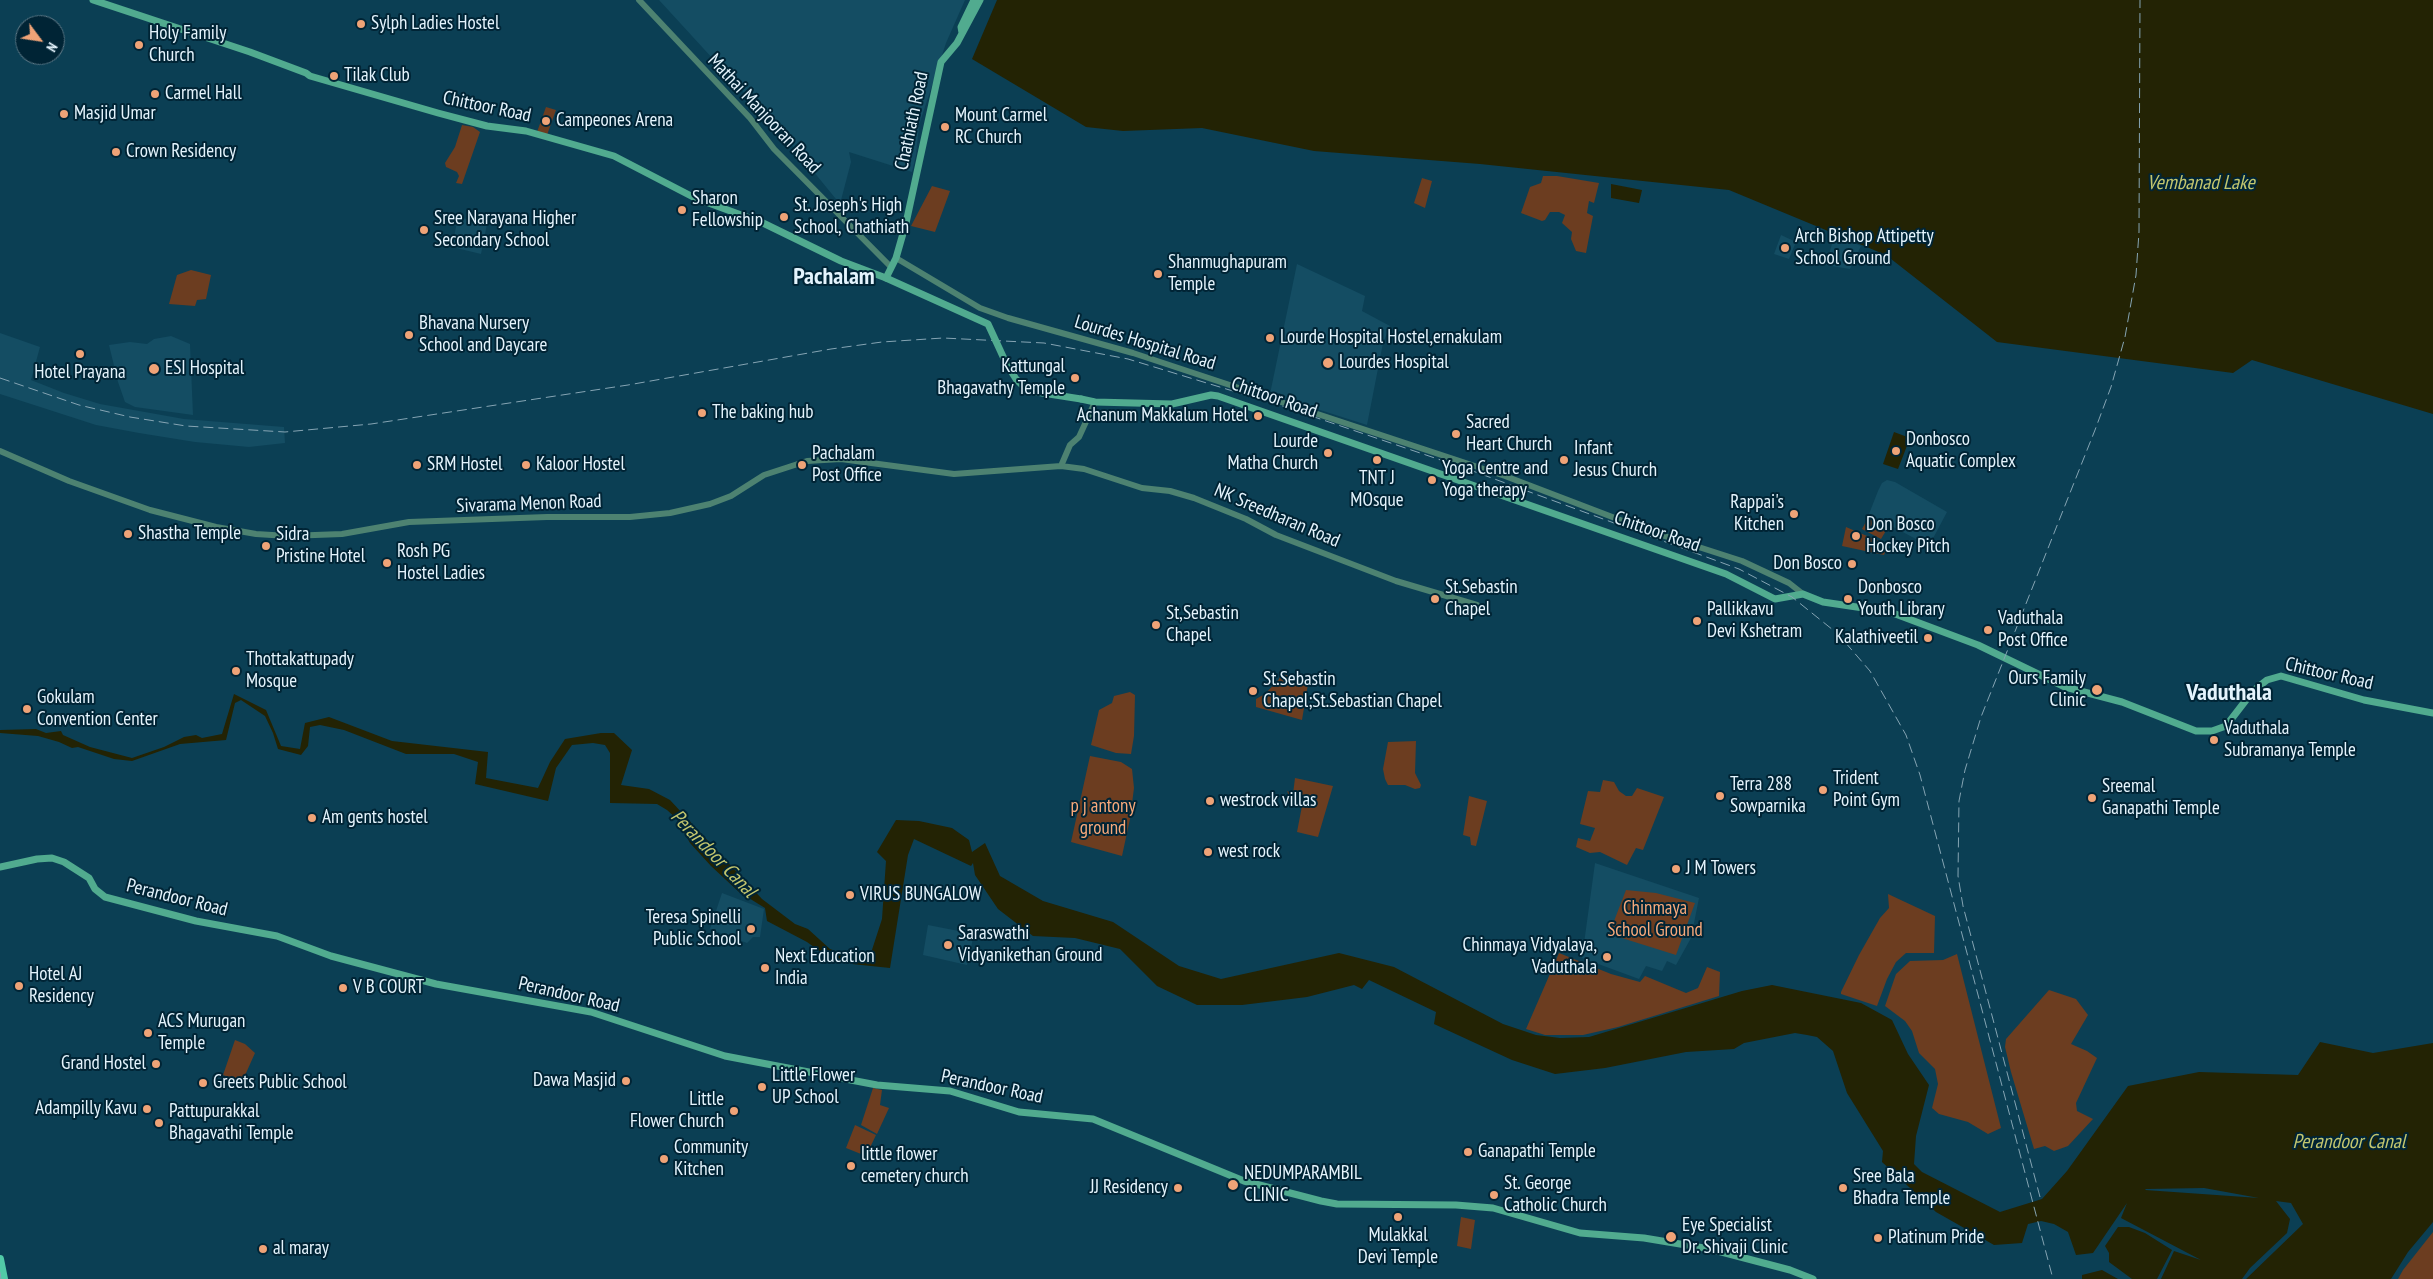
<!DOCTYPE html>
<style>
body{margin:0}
#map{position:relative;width:2433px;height:1279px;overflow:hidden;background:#0b3f54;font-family:"PT Sans Narrow",sans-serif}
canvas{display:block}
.north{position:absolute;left:15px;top:15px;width:50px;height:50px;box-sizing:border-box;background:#002435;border:1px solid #5b7785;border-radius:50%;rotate:121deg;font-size:14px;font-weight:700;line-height:20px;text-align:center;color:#e4f4fd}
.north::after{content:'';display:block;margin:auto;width:18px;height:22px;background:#efa377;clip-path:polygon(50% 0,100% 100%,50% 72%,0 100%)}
</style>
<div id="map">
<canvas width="2433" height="1279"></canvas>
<div class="north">N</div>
</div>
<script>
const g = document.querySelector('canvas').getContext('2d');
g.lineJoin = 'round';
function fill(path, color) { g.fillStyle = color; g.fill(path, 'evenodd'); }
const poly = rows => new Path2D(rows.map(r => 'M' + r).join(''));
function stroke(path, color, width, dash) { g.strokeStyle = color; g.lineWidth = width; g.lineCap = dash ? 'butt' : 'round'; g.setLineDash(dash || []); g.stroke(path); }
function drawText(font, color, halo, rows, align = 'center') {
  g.font = font + ' "PT Sans Narrow",sans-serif'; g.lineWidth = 4; g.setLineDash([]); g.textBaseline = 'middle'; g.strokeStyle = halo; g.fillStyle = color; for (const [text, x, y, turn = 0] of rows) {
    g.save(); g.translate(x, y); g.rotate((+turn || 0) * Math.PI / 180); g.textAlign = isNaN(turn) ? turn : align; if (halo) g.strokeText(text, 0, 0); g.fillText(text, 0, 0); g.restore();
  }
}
fill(poly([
 [659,0,965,0,946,43,919,125,916,155,912,172,849,152,851,162,840,204,791,144],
 [458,217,487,224,481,254,452,247],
 [1781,235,1796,242,1789,259,1774,254],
 [1844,239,1861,246,1850,269,1826,265,1832,244],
 [1297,264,1365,296,1362,311,1390,326,1383,343,1367,425,1270,394],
 [0,333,40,347,31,380,64,393,100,404,184,419,284,427,285,443,249,447,195,442,139,433,96,425,0,394],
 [171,336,190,344,193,415,135,407,125,402,118,382,109,345,130,342,147,344,154,339],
 [1887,480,1895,482,1947,512,1929,546,1869,514,1878,491,1882,483],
 [1595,863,1699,898,1691,938,1676,965,1667,961,1662,971,1646,966,1639,979,1582,958],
 [722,893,764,909,760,937,753,937,747,943,710,929],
 [928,925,974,934,967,965,923,955]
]), '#144d63');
fill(poly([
 [546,107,556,110,547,135,537,132],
 [462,125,473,127,480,132,462,184,456,183,459,176,457,172,446,167,445,163,455,147],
 [1543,176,1557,176,1599,183,1594,203,1589,201,1587,213,1593,216,1586,253,1576,251,1571,239,1572,232,1562,223,1565,215,1559,212,1550,212,1545,220,1542,221,1521,213,1530,187,1541,183],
 [1422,178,1432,181,1425,208,1414,203],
 [932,186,950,191,935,232,911,226],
 [191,270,211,275,206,299,197,300,195,306,169,304,177,275],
 [1868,518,1887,529,1881,539,1862,529],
 [1846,527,1888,545,1884,555,1842,546],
 [1281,673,1308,684,1302,720,1256,707,1256,699,1265,694,1279,679],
 [1130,692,1135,695,1134,736,1131,754,1116,753,1091,745,1099,710,1112,703,1114,696],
 [1416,741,1415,773,1421,785,1420,788,1415,789,1405,785,1388,785,1385,779,1383,769,1388,742],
 [1090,756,1121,762,1132,769,1134,788,1130,819,1122,856,1071,842],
 [1295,778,1333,786,1318,837,1297,832,1302,806,1293,805,1287,791,1293,794],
 [1603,780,1614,782,1619,791,1626,796,1632,796,1637,788,1664,797,1643,850,1636,848,1627,865,1600,852,1590,853,1576,847,1578,838,1590,841,1595,828,1580,824,1588,791,1600,792],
 [1469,796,1487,801,1476,846,1471,845,1470,837,1463,835],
 [1626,890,1656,893,1695,903,1676,955,1609,934],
 [1888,894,1935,916,1934,953,1906,953,1896,962,1887,979,1877,1006,1841,994,1841,992,1859,955,1880,918,1889,908],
 [1559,953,1611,974,1640,982,1645,976,1686,993,1698,988,1707,967,1720,972,1719,996,1618,1027,1583,1035,1545,1035,1526,1029],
 [1957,954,2001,1128,1988,1134,1968,1122,1939,1114,1932,1108,1938,1084,1935,1069,1919,1053,1912,1031,1905,1021,1885,1006,1896,974,1910,961,1943,960],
 [2049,990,2076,999,2088,1015,2071,1044,2087,1051,2097,1058,2076,1103,2077,1111,2093,1119,2068,1146,2054,1151,2045,1146,2034,1149,2011,1072,2005,1047,2006,1039],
 [235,1040,245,1044,255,1053,242,1082,223,1075],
 [873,1088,882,1090,880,1105,889,1108,877,1134,861,1125],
 [855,1125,876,1135,866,1156,846,1148],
 [1461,1217,1475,1220,1471,1249,1457,1246],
 [2433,1232,2433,1279,2398,1279,2403,1270]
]), '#6c3d20');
fill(poly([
 [997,0,2433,0,2433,414,2252,360,2233,373,1997,342,1886,255,1729,190,1480,164,1314,151,1202,128,1123,131,1086,127,972,59],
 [1611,184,1642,190,1639,203,1611,198],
 [1894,432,1910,438,1898,469,1883,464],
 [234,694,266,710,281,746,300,749,305,723,329,717,392,741,488,752,486,778,538,788,550,762,565,739,601,733,614,733,632,750,621,785,649,789,670,800,762,899,795,924,808,929,830,949,855,958,870,956,882,919,886,861,877,852,896,820,919,821,952,828,969,840,972,852,985,843,1000,876,1043,901,1113,922,1179,966,1221,979,1339,953,1394,967,1503,1024,1536,1035,1560,1038,1589,1037,1742,991,1772,985,1861,1003,1892,1020,1908,1054,1929,1085,1916,1136,1914,1164,1922,1172,2000,1212,2042,1199,2067,1171,2128,1086,2199,1072,2298,1075,2320,1042,2373,1053,2433,1043,2433,1222,2408,1252,2391,1279,2246,1279,2303,1224,2291,1203,2276,1201,2290,1219,2287,1233,2250,1268,2242,1279,2161,1279,2174,1251,2201,1260,2121,1218,2127,1203,2093,1253,2076,1255,2068,1232,2054,1224,2041,1221,2028,1224,2022,1243,1994,1245,1936,1212,1882,1162,1883,1151,1847,1093,1833,1051,1817,1037,1807,1035,1795,1033,1744,1043,1734,1049,1686,1052,1605,1068,1555,1074,1512,1060,1434,1024,1436,1012,1369,980,1362,989,1354,985,1307,997,1242,1005,1197,1005,1157,986,1120,949,1075,938,1033,936,998,909,975,875,973,863,971,866,914,839,908,855,890,968,852,964,825,955,807,942,767,921,765,908,739,892,711,866,690,843,677,819,667,810,657,804,610,803,610,753,605,745,593,743,572,745,556,768,548,801,475,784,478,762,454,754,406,754,344,730,320,725,310,727,308,746,301,755,278,749,273,733,265,716,241,700,235,703,226,740,180,744,132,761,114,759,78,747,72,748,59,742,38,736,0,733,0,730,36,729,46,733,61,731,63,735,90,747,132,758,164,747,184,737,196,735,202,738,222,734],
 [2204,1188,2259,1198,2145,1190,2146,1189],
 [2118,1227,2129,1227,2145,1233,2172,1250,2157,1279,2132,1279,2109,1262,2109,1253,2105,1246],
 [2102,1270,2118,1279,2082,1279,2082,1275]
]), '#232304');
stroke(poly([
 [639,0,750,118,774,149,891,267],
 [896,258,980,308,1008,318,1133,353,1505,476,1649,531,1742,561,1789,583,1803,594],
 [0,451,69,481,150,510,216,527,256,534,288,536,342,534,409,522,547,517,630,517,670,513,710,504,731,496,764,475,807,461,841,459,954,474,1061,466,1084,469,1142,488,1170,491,1194,498,1246,519,1276,535,1396,581,1477,605],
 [1061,466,1070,445,1079,437,1095,402]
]), '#4d8271', 6);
stroke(poly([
 [93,0,250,52,306,73,310,76,438,113,487,126,526,131,614,156,695,198,763,223,841,261,886,278,896,258,906,223,941,62,957,43,980,0],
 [962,33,961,27,974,0],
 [1081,399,1095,402,1172,404,1211,395,1218,396,1726,574,1775,599,1803,594,1823,602,1890,612,1978,645,2065,687,2122,702,2196,731,2212,731,2226,726,2253,691,2267,680,2281,676,2364,700,2433,713],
 [0,867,37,859,52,858,64,862,89,878,95,889,105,897,196,921,277,936,331,956,436,984,591,1012,725,1056,877,1085,950,1091,1019,1112,1093,1119,1244,1181,1321,1201,1337,1204,1456,1205,1493,1208,1580,1233,1644,1238,1710,1249,1790,1270,1813,1279]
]), '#51ab8f', 7);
stroke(poly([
 [0,1259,4,1279]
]), '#51caa7', 8);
stroke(poly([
 [0,378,79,405,130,417,186,426,285,432,371,424,628,385,831,349,882,342,943,338,1044,343,1128,359,1282,406,1470,470,1739,569,1792,597,1838,634,1870,671,1906,735,1920,775,2053,1279],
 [2040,1197,1963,906,1958,876,1959,801,1965,770,1981,717,2095,430,2111,387,2125,337,2136,275,2139,232,2140,0],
 [0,1272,1,1279]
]), '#86a5b4', 1, [10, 5]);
stroke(poly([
 [886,278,988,324,1006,363,1016,379,1025,388,1036,392,1081,399]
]), '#51ab8f', 7);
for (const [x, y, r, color] of [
 [361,24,5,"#efa377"],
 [139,45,5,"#efa377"],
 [334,76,5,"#efa377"],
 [155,94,5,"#efa377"],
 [64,114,5,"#efa377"],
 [546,121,5,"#efa377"],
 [945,127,5,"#efa377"],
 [116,152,5,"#efa377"],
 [682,210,5,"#efa377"],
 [784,217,5,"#efa377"],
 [424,230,5,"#efa377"],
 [1785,248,5,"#efa377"],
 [1158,274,5,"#efa377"],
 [409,335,5,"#efa377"],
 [1270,338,5,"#efa377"],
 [80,354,5,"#efa377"],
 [1328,363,6,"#efa377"],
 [154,369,6,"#efa377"],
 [1075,378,5,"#efa377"],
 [702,413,5,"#efa377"],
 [1258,416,5,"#efa377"],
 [1456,434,5,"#efa377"],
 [1896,451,5,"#efa377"],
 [1328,453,5,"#efa377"],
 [1377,460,5,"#efa377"],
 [1564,460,5,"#efa377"],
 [417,465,5,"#efa377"],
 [526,465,5,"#efa377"],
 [802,465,5,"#efa377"],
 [1432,480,5,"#efa377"],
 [1794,514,5,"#efa377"],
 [128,534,5,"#efa377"],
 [1856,536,5,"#efa377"],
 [266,546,5,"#efa377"],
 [387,563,5,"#efa377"],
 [1852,564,5,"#efa377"],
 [1435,599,5,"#efa377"],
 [1848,599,5,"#efa377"],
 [1697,621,5,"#efa377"],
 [1156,625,5,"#efa377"],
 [1988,630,5,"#efa377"],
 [1928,638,5,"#efa377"],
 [236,671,5,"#efa377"],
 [2097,690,6,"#efa377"],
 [1253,691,5,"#efa377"],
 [27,709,5,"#efa377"],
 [2214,740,5,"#efa377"],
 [1823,790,5,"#efa377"],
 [1720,796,5,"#efa377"],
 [2092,798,5,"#efa377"],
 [1210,801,5,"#efa377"],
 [312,818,5,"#efa377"],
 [1208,852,5,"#efa377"],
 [1676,869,5,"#efa377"],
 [850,895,5,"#efa377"],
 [751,929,5,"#efa377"],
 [948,945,5,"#efa377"],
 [1607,957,5,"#efa377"],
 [765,968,5,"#efa377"],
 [19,986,5,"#efa377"],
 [343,988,5,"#efa377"],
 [148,1033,5,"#efa377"],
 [156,1064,5,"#efa377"],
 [626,1081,5,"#efa377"],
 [203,1083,5,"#efa377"],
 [762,1087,5,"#efa377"],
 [147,1109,5,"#efa377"],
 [734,1111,5,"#efa377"],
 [159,1123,5,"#efa377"],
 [1468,1152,5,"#efa377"],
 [664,1159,5,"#efa377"],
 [851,1166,5,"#efa377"],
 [1233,1185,6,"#efa377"],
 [1178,1188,5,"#efa377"],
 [1843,1188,5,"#efa377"],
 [1494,1195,5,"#efa377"],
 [1398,1217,5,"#efa377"],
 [1671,1237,6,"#efa377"],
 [1878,1238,5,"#efa377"],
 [263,1249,5,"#efa377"]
]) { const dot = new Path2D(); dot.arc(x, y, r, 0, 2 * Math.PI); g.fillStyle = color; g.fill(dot); stroke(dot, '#002435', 2); }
drawText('19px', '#e4f4fd', '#002435', [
 ["Sylph Ladies Hostel",371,24],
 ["Holy Family",149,34],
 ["Church",149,56],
 ["Tilak Club",344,76],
 ["Carmel Hall",165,94],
 ["Masjid Umar",74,114],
 ["Mount Carmel",955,116],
 ["RC Church",955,138],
 ["Campeones Arena",556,121],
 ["Crown Residency",126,152],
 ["Sharon",692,199],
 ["Fellowship",692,221],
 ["St. Joseph's High",794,206],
 ["School, Chathiath",794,228],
 ["Sree Narayana Higher",434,219],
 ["Secondary School",434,241],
 ["Arch Bishop Attipetty",1795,237],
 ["School Ground",1795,259],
 ["Shanmughapuram",1168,263],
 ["Temple",1168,285],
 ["Bhavana Nursery",419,324],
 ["School and Daycare",419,346],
 ["Lourde Hospital Hostel,ernakulam",1280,338],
 ["Lourdes Hospital",1339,363],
 ["Kattungal",1065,367,"right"],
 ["Bhagavathy Temple",1065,389,"right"],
 ["ESI Hospital",165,369],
 ["Hotel Prayana",80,373,"center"],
 ["The baking hub",712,413],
 ["Achanum Makkalum Hotel",1248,416,"right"],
 ["Sacred",1466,423],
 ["Heart Church",1466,445],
 ["Donbosco",1906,440],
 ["Aquatic Complex",1906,462],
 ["Lourde",1318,442,"right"],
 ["Matha Church",1318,464,"right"],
 ["Infant",1574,449],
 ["Jesus Church",1574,471],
 ["Pachalam",812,454],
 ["Post Office",812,476],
 ["SRM Hostel",427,465],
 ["Kaloor Hostel",536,465],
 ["Yoga Centre and",1442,469],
 ["Yoga therapy",1442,491],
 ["TNT J",1377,479,"center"],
 ["MOsque",1377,501,"center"],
 ["Rappai's",1784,503,"right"],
 ["Kitchen",1784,525,"right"],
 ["Don Bosco",1866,525],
 ["Hockey Pitch",1866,547],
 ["Shastha Temple",138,534],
 ["Sidra",276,535],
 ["Pristine Hotel",276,557],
 ["Rosh PG",397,552],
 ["Hostel Ladies",397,574],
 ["Don Bosco",1842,564,"right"],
 ["St.Sebastin",1445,588],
 ["Chapel",1445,610],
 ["Donbosco",1858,588],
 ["Youth Library",1858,610],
 ["Pallikkavu",1707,610],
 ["Devi Kshetram",1707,632],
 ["St,Sebastin",1166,614],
 ["Chapel",1166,636],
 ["Vaduthala",1998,619],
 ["Post Office",1998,641],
 ["Kalathiveetil",1918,638,"right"],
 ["Thottakattupady",246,660],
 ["Mosque",246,682],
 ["Ours Family",2086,679,"right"],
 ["Clinic",2086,701,"right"],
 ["St.Sebastin",1263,680],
 ["Chapel;St.Sebastian Chapel",1263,702],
 ["Gokulam",37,698],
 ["Convention Center",37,720],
 ["Vaduthala",2224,729],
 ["Subramanya Temple",2224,751],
 ["Trident",1833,779],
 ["Point Gym",1833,801],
 ["Terra 288",1730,785],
 ["Sowparnika",1730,807],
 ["Sreemal",2102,787],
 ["Ganapathi Temple",2102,809],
 ["westrock villas",1220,801],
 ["Am gents hostel",322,818],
 ["west rock",1218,852],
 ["J M Towers",1686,869],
 ["VIRUS BUNGALOW",860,895],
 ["Teresa Spinelli",741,918,"right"],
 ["Public School",741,940,"right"],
 ["Saraswathi",958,934],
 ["Vidyanikethan Ground",958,956],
 ["Chinmaya Vidyalaya,",1597,946,"right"],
 ["Vaduthala",1597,968,"right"],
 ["Next Education",775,957],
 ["India",775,979],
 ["Hotel AJ",29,975],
 ["Residency",29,997],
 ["V B COURT",353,988],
 ["ACS Murugan",158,1022],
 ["Temple",158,1044],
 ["Grand Hostel",146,1064,"right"],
 ["Little Flower",772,1076],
 ["UP School",772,1098],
 ["Dawa Masjid",616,1081,"right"],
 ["Greets Public School",213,1083],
 ["Little",724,1100,"right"],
 ["Flower Church",724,1122,"right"],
 ["Adampilly Kavu",137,1109,"right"],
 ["Pattupurakkal",169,1112],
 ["Bhagavathi Temple",169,1134],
 ["Community",674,1148],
 ["Kitchen",674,1170],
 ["Ganapathi Temple",1478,1152],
 ["little flower",861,1155],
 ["cemetery church",861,1177],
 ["NEDUMPARAMBIL",1244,1174],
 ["CLINIC",1244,1196],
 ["Sree Bala",1853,1177],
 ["Bhadra Temple",1853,1199],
 ["St. George",1504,1184],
 ["Catholic Church",1504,1206],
 ["JJ Residency",1168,1188,"right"],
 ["Eye Specialist",1682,1226],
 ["Dr. Shivaji Clinic",1682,1248],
 ["Mulakkal",1398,1236,"center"],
 ["Devi Temple",1398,1258,"center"],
 ["Platinum Pride",1888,1238],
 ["al maray",273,1249]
], 'left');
drawText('19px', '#e4f4fd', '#002435', [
 ["Chittoor Road",487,107,12],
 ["Mathai Manjooran Road",764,114,47],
 ["Chathiath Road",912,121,-78],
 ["Lourdes Hospital Road",1145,343,17],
 ["Chittoor Road",1274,398,19],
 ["Sivarama Menon Road",529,504,-2],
 ["NK Sreedharan Road",1277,516,23],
 ["Chittoor Road",1657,532,19],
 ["Chittoor Road",2329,674,13],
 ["Perandoor Road",177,898,14],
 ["Perandoor Road",569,995,13],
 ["Perandoor Road",992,1087,12]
]);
drawText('19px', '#f8a97b', '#002435', [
 ["p j antony",1103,807],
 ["ground",1103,829],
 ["Chinmaya",1655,909],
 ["School Ground",1655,931]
]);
drawText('italic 20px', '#c3c66e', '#002435', [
 ["Vembanad Lake",2201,183],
 ["Perandoor Canal",713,854,46],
 ["Perandoor Canal",2349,1142]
]);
drawText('bold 24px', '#e4f4fd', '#002435', [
 ["Pachalam",834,277],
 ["Vaduthala",2229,693]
]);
</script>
